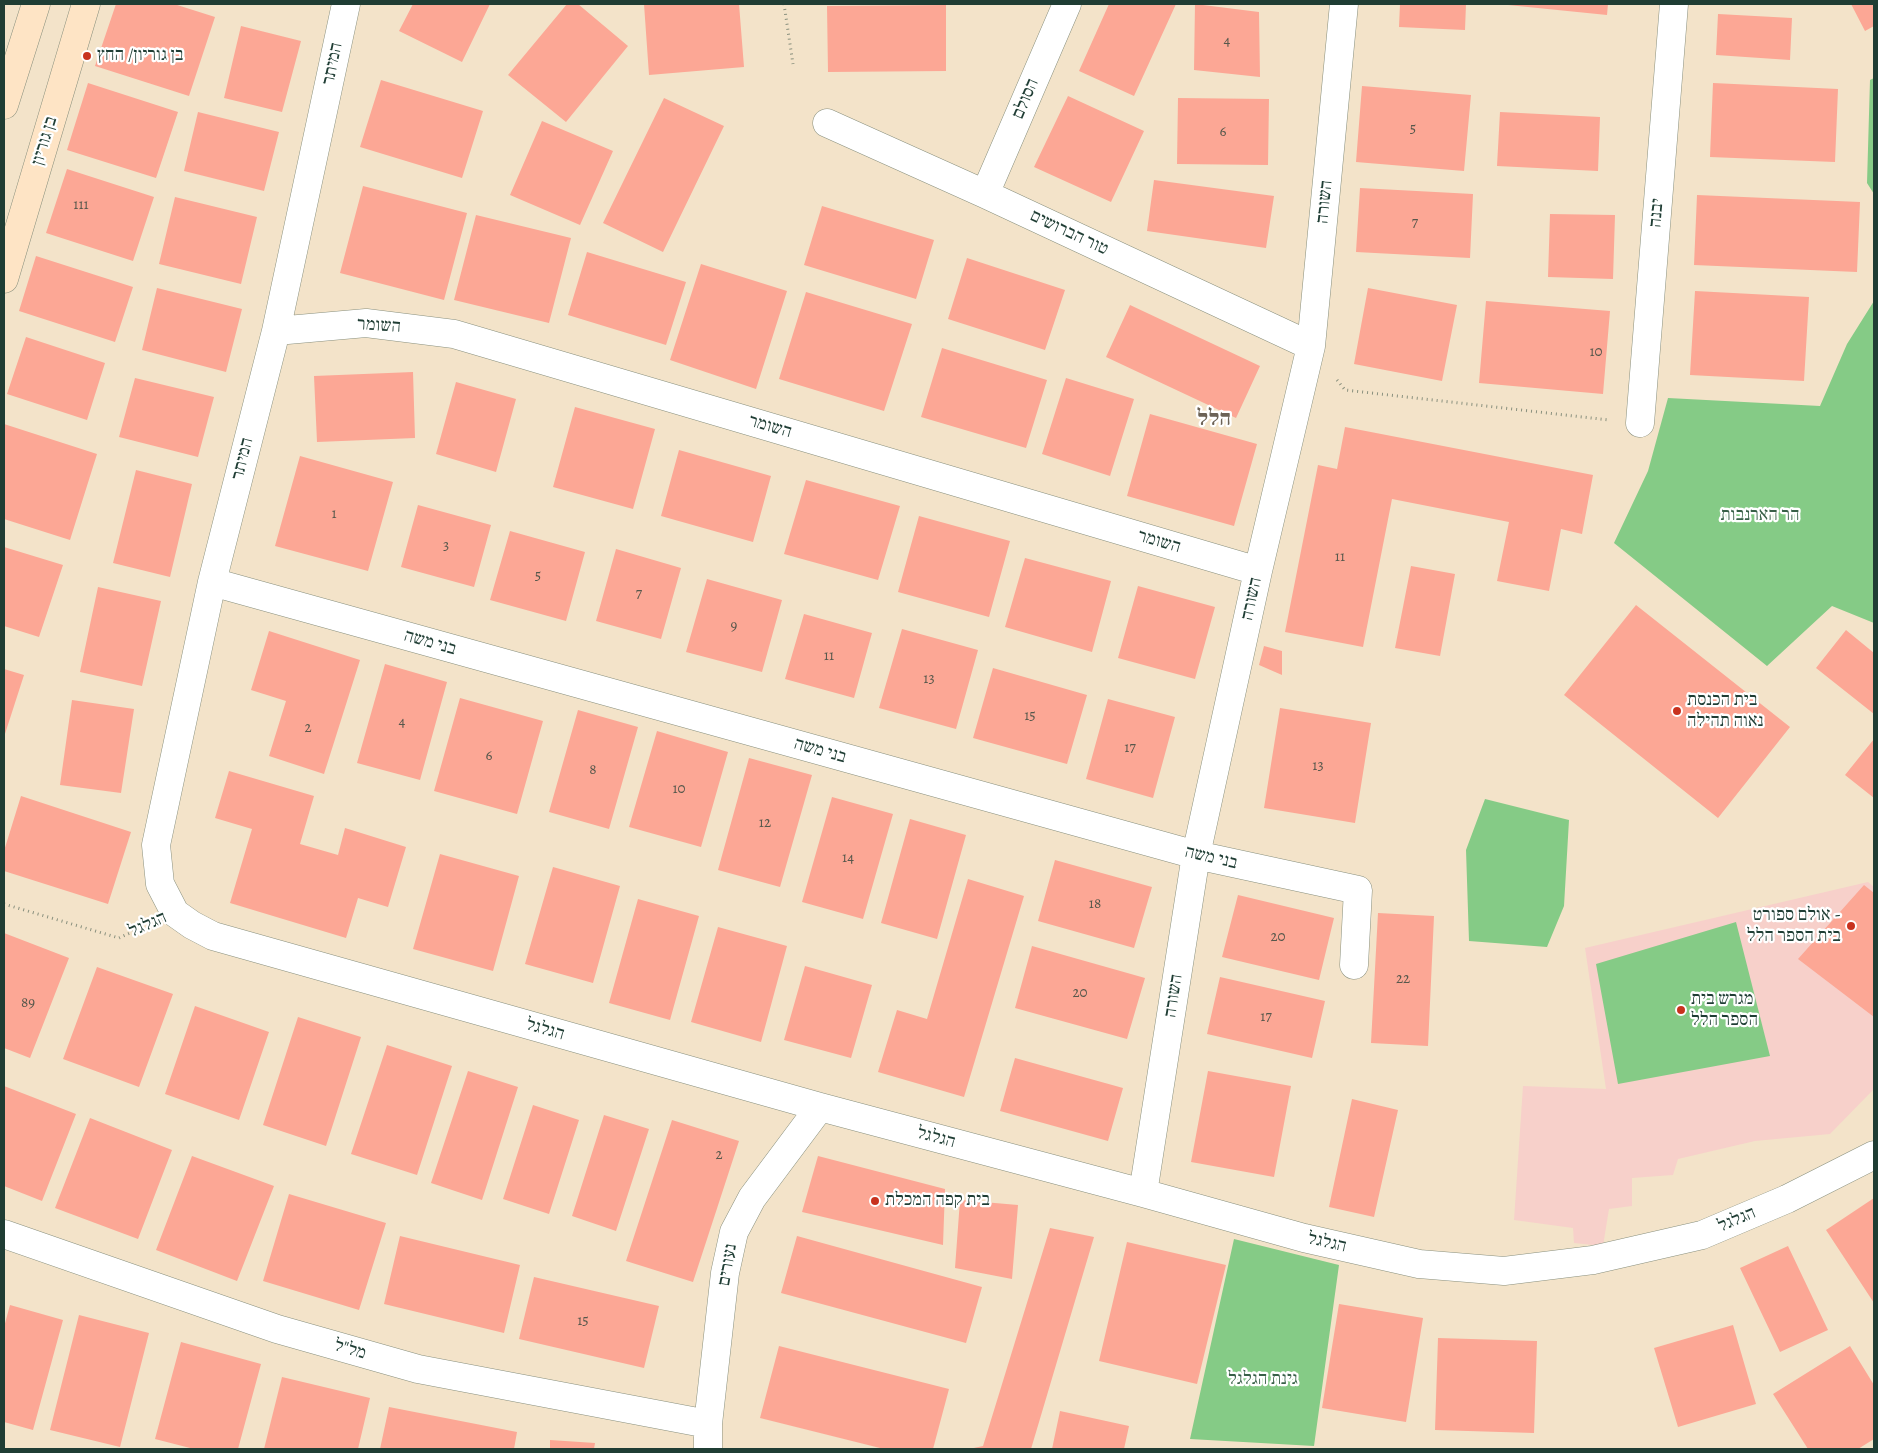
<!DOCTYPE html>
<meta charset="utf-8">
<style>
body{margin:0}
#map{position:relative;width:1878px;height:1453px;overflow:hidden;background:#f3e3c9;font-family:Alegreya,serif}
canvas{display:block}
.frame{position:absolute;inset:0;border:5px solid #1f3d34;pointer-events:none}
</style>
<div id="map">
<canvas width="1878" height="1453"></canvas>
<div class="frame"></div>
</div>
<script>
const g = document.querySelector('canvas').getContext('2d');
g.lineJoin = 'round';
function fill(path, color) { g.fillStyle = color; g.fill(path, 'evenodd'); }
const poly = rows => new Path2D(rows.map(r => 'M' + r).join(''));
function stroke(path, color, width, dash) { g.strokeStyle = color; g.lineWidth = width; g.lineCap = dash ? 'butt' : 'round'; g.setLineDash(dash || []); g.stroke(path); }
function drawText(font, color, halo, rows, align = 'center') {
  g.font = font + ' Alegreya,"Frank Ruhl Libre",serif'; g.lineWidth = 4.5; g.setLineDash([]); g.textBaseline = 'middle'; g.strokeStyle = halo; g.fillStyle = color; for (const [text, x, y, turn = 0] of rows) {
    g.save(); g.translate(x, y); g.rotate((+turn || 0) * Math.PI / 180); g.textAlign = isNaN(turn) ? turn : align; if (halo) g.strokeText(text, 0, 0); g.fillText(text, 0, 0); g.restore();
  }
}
fill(poly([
 [1868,882,1874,887,1874,1089,1830,1134,1755,1141,1678,1159,1673,1175,1632,1178,1632,1206,1609,1209,1603,1246,1574,1243,1573,1228,1514,1220,1523,1086,1606,1089,1585,948]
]), '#f7d0ca');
fill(poly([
 [1874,78,1874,194,1867,183,1870,80],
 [1874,301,1874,623,1832,606,1767,666,1614,543,1648,471,1668,398,1820,406,1847,344],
 [1485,799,1569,820,1564,906,1547,947,1469,941,1466,850],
 [1736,922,1770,1056,1618,1084,1596,964],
 [1234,1239,1339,1265,1314,1446,1190,1439]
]), '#85cb86');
fill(poly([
 [116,4,174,4,215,17,189,96,95,66],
 [413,4,490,4,462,62,399,31],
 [567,4,578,4,628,46,566,122,508,75],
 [644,4,739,4,744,67,649,75],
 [1109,4,1176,4,1134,96,1079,71],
 [1195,4,1259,12,1260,77,1194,70],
 [1400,4,1466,4,1465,30,1399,27],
 [1508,4,1608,4,1607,15,1508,5],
 [1851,4,1874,4,1874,26,1865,31],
 [946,5,946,71,828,72,827,6],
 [1718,14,1792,18,1790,60,1716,55],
 [241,26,301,41,282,112,224,98],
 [381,80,483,111,462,178,360,147],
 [88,83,178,112,156,178,67,150],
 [1713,83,1838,89,1835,162,1710,157],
 [1362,86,1471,95,1464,171,1356,162],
 [1068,96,1144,131,1111,202,1034,167],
 [664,98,724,126,663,252,603,223],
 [1178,98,1269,99,1268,165,1177,164],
 [198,112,279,132,264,191,184,171],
 [1500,112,1600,117,1598,171,1497,166],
 [542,121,613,151,580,225,510,195],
 [67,169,154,197,133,261,46,233],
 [1154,180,1274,196,1266,248,1147,231],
 [363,186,467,213,444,300,340,273],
 [1360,188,1473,194,1470,258,1356,252],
 [1697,195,1860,202,1857,272,1694,265],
 [175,197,257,217,241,284,159,264],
 [822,206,934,240,916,299,804,265],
 [1550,214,1615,215,1613,279,1548,277],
 [476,215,571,238,549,323,454,300],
 [587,252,686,282,666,345,568,315],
 [36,256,133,287,115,342,19,311],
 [967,258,1065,290,1045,350,948,319],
 [701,264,787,291,756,389,670,360],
 [157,288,242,309,226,372,142,350],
 [1368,288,1457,305,1442,381,1354,364],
 [1695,291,1809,297,1804,381,1690,375],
 [806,292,912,324,884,411,779,379],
 [1486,301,1610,311,1603,394,1479,383],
 [1130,305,1260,366,1236,418,1106,357],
 [26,337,105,363,87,420,7,394],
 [942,348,1047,380,1026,448,921,417],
 [413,372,415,438,317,442,314,376],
 [135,378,214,397,198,457,119,437],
 [1066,378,1134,399,1110,476,1042,454],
 [456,382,516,399,496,472,436,454],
 [575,407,655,429,633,509,553,487],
 [1150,414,1257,444,1234,526,1127,496],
 [4,424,97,454,70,540,4,519],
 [1345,427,1593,475,1582,534,1561,529,1549,591,1497,581,1509,522,1392,499,1363,647,1285,632,1318,465,1337,469],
 [679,450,771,476,753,542,661,516],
 [300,456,393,482,368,571,275,546],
 [136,470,192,484,170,577,113,563],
 [806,480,900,506,878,580,784,554],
 [418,505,491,525,474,587,401,567],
 [919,516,1010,541,989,617,898,592],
 [510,531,585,552,566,621,490,600],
 [4,547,63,565,39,637,4,626],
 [616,549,681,568,661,639,596,621],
 [1025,558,1111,581,1092,652,1005,627],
 [1411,566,1455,574,1440,656,1395,648],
 [707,579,782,600,762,672,686,652],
 [1138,586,1215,607,1195,679,1118,658],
 [98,587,161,601,142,686,80,672],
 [1636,605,1790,727,1718,818,1564,695],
 [804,614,872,633,854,698,785,679],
 [902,629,978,650,956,729,879,708],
 [1846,630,1874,653,1874,714,1816,668],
 [269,631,360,660,324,774,269,756,286,701,251,690],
 [1264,646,1282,651,1282,675,1259,665],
 [385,664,447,682,420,780,357,763],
 [993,668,1087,695,1067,764,973,738],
 [4,669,24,675,4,737],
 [460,698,543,721,517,814,434,791],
 [1108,699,1175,717,1153,798,1086,779],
 [72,700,134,709,121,793,60,785],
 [1280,708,1371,723,1355,823,1264,808],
 [578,710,638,727,609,829,549,812],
 [657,731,728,752,701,847,629,827],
 [1874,739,1874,798,1845,775],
 [749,758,812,775,780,887,718,870],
 [229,771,314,796,300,844,338,855,345,828,406,847,388,907,358,898,346,938,230,903,252,829,215,818],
 [21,796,131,832,108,904,4,871,4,851],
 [832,797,893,814,863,919,802,902],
 [910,819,966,835,937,939,881,923],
 [440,854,519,876,493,971,413,949],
 [1055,860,1152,887,1134,948,1038,921],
 [553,867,620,886,593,983,525,964],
 [968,879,1024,896,964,1097,878,1072,897,1010,927,1019],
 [1864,885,1874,893,1874,1017,1798,959],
 [1238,895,1334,918,1319,980,1222,957],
 [638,899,699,916,670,1020,609,1003],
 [1378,913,1434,916,1428,1046,1371,1043],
 [718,927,787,946,761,1042,691,1022],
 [4,933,69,958,30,1058,4,1048],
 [1032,946,1145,978,1127,1039,1015,1008],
 [805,966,872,985,851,1058,784,1040],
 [97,967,173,994,139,1087,63,1059],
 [1220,977,1325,1001,1312,1058,1207,1034],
 [195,1006,269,1032,239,1120,165,1094],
 [298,1017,361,1037,326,1146,263,1125],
 [387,1045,452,1066,417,1175,351,1154],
 [1015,1058,1123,1088,1108,1141,1000,1111],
 [468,1071,518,1087,482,1200,431,1183],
 [1208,1071,1291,1086,1274,1177,1191,1162],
 [4,1086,76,1114,42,1201,4,1186],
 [1352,1099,1398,1110,1374,1217,1329,1207],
 [533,1105,579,1120,549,1214,503,1199],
 [604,1115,649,1129,616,1231,572,1216],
 [90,1118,172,1150,138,1239,55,1208],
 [672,1120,739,1141,693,1282,626,1261],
 [192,1156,274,1186,237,1281,156,1250],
 [818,1156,945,1189,943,1245,802,1212],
 [289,1194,386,1223,359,1310,263,1281],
 [1874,1198,1874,1303,1826,1230],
 [960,1200,1018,1205,1012,1279,955,1268],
 [1050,1228,1094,1237,1031,1449,969,1449,983,1446],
 [400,1236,520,1265,504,1333,384,1304],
 [797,1236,982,1287,966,1343,781,1293],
 [1127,1242,1226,1265,1197,1384,1099,1361],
 [1788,1246,1828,1330,1780,1352,1740,1268],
 [534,1277,659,1306,644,1368,519,1339],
 [1339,1304,1423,1318,1406,1422,1322,1408],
 [10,1305,63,1320,33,1430,4,1422,4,1327],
 [79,1315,149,1333,120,1447,50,1430],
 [1733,1325,1756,1404,1678,1427,1654,1348],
 [1438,1338,1537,1341,1534,1433,1435,1430],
 [181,1342,261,1364,238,1449,194,1449,155,1439],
 [779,1346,949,1389,933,1449,884,1449,760,1418],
 [1850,1346,1874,1385,1874,1439,1858,1449,1808,1449,1773,1394],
 [282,1377,370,1398,358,1449,264,1449],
 [389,1407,517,1432,514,1449,380,1449],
 [1060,1411,1129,1426,1124,1449,1052,1449],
 [550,1440,595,1443,594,1449,550,1449]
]), '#fca795');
const minor = poly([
 [346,4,276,331,212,582,156,845,160,884,175,913,192,925,213,936,820,1107,1143,1193,1304,1238,1419,1264,1504,1271,1593,1260,1702,1235,1787,1199,1874,1155],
 [827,123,985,194,1311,346],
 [985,194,1067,4],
 [276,331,366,323,454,334,1258,571],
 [1640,423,1674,4],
 [212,582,1196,855,1358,890,1354,965],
 [1143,1193,1196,855,1258,571,1311,346,1344,4],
 [4,1234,277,1329,418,1369,708,1424],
 [708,1449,708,1424,725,1273,734,1232,752,1198,820,1107]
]);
const secondary = poly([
 [4,105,36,4],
 [4,279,86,4]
]);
stroke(minor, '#89907e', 29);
stroke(secondary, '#89907e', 29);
stroke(poly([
 [784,4,793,64],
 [1337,380,1345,390,1609,420],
 [4,904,119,938,145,926]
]), '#89907e', 3, [1, 4]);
stroke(minor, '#fff', 28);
stroke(secondary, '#fee4c5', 28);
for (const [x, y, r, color] of [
 [87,56,5,"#c8321e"],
 [1677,711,5,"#c8321e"],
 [1851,926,5,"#c8321e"],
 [1681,1010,5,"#c8321e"],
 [875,1201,5,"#c8321e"]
]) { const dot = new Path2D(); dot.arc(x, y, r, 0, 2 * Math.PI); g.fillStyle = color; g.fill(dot); stroke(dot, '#fff', 2); }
drawText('15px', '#56584c', null, [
 ["4",1227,41],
 ["5",1413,129],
 ["6",1223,132],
 ["111",81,205],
 ["7",1415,223],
 ["10",1596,352],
 ["1",334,514],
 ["3",446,546],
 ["11",1340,557],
 ["5",538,576],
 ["7",639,594],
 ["9",734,626],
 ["11",829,656],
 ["13",929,679],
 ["15",1030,716],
 ["4",402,722],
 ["2",308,728],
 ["17",1130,748],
 ["6",489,756],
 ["13",1318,766],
 ["8",593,770],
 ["10",679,789],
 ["12",765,823],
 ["14",848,858],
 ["18",1095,904],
 ["20",1278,937],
 ["22",1403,979],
 ["20",1080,993],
 ["89",28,1003],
 ["17",1266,1017],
 ["2",719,1155],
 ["15",583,1321]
]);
drawText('18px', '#1f3d34', '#fff', [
 ["בן גוריון/ החץ",97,56],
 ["בית הכנסת",1687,701],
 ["נאוה תהילה",1687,722],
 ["אולם ספורט -",1841,916,"right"],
 ["בית הספר הלל",1841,937,"right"],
 ["מגרש בית",1691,1000],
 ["הספר הלל",1691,1021],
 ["בית קפה המכלת",885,1201]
], 'left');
drawText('18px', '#1f3d34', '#fff', [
 ["המיתר",333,64,-78],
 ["הסולם",1026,99,-67],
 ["בן גוריון",45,141,-73],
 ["השורה",1325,202,-84],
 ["יבנה",1657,213,-85],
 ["טור הברושים",1069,233,25],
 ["השומר",379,326,4],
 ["השומר",770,427,16],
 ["המיתר",243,459,-76],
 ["השומר",1159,542,16],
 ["השורה",1252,599,-78],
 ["בני משה",430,643,16],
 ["בני משה",820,751,16],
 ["בני משה",1211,858,13],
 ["הגלגל",148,925,-24],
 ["השורה",1174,996,-81],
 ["הגלגל",545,1030,16],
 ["הגלגל",936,1138,15],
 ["הגלגל",1737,1220,-23],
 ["הגלגל",1327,1243,13],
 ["נעורים",728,1265,-80],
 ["מל\"ל",350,1350,16]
]);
drawText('18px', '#386048', '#fff', [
 ["הר הארנבות",1760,516],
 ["גינת הגלגל",1263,1380]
]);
drawText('bold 22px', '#6c6256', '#fff', [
 ["הלל",1214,420]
]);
</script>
